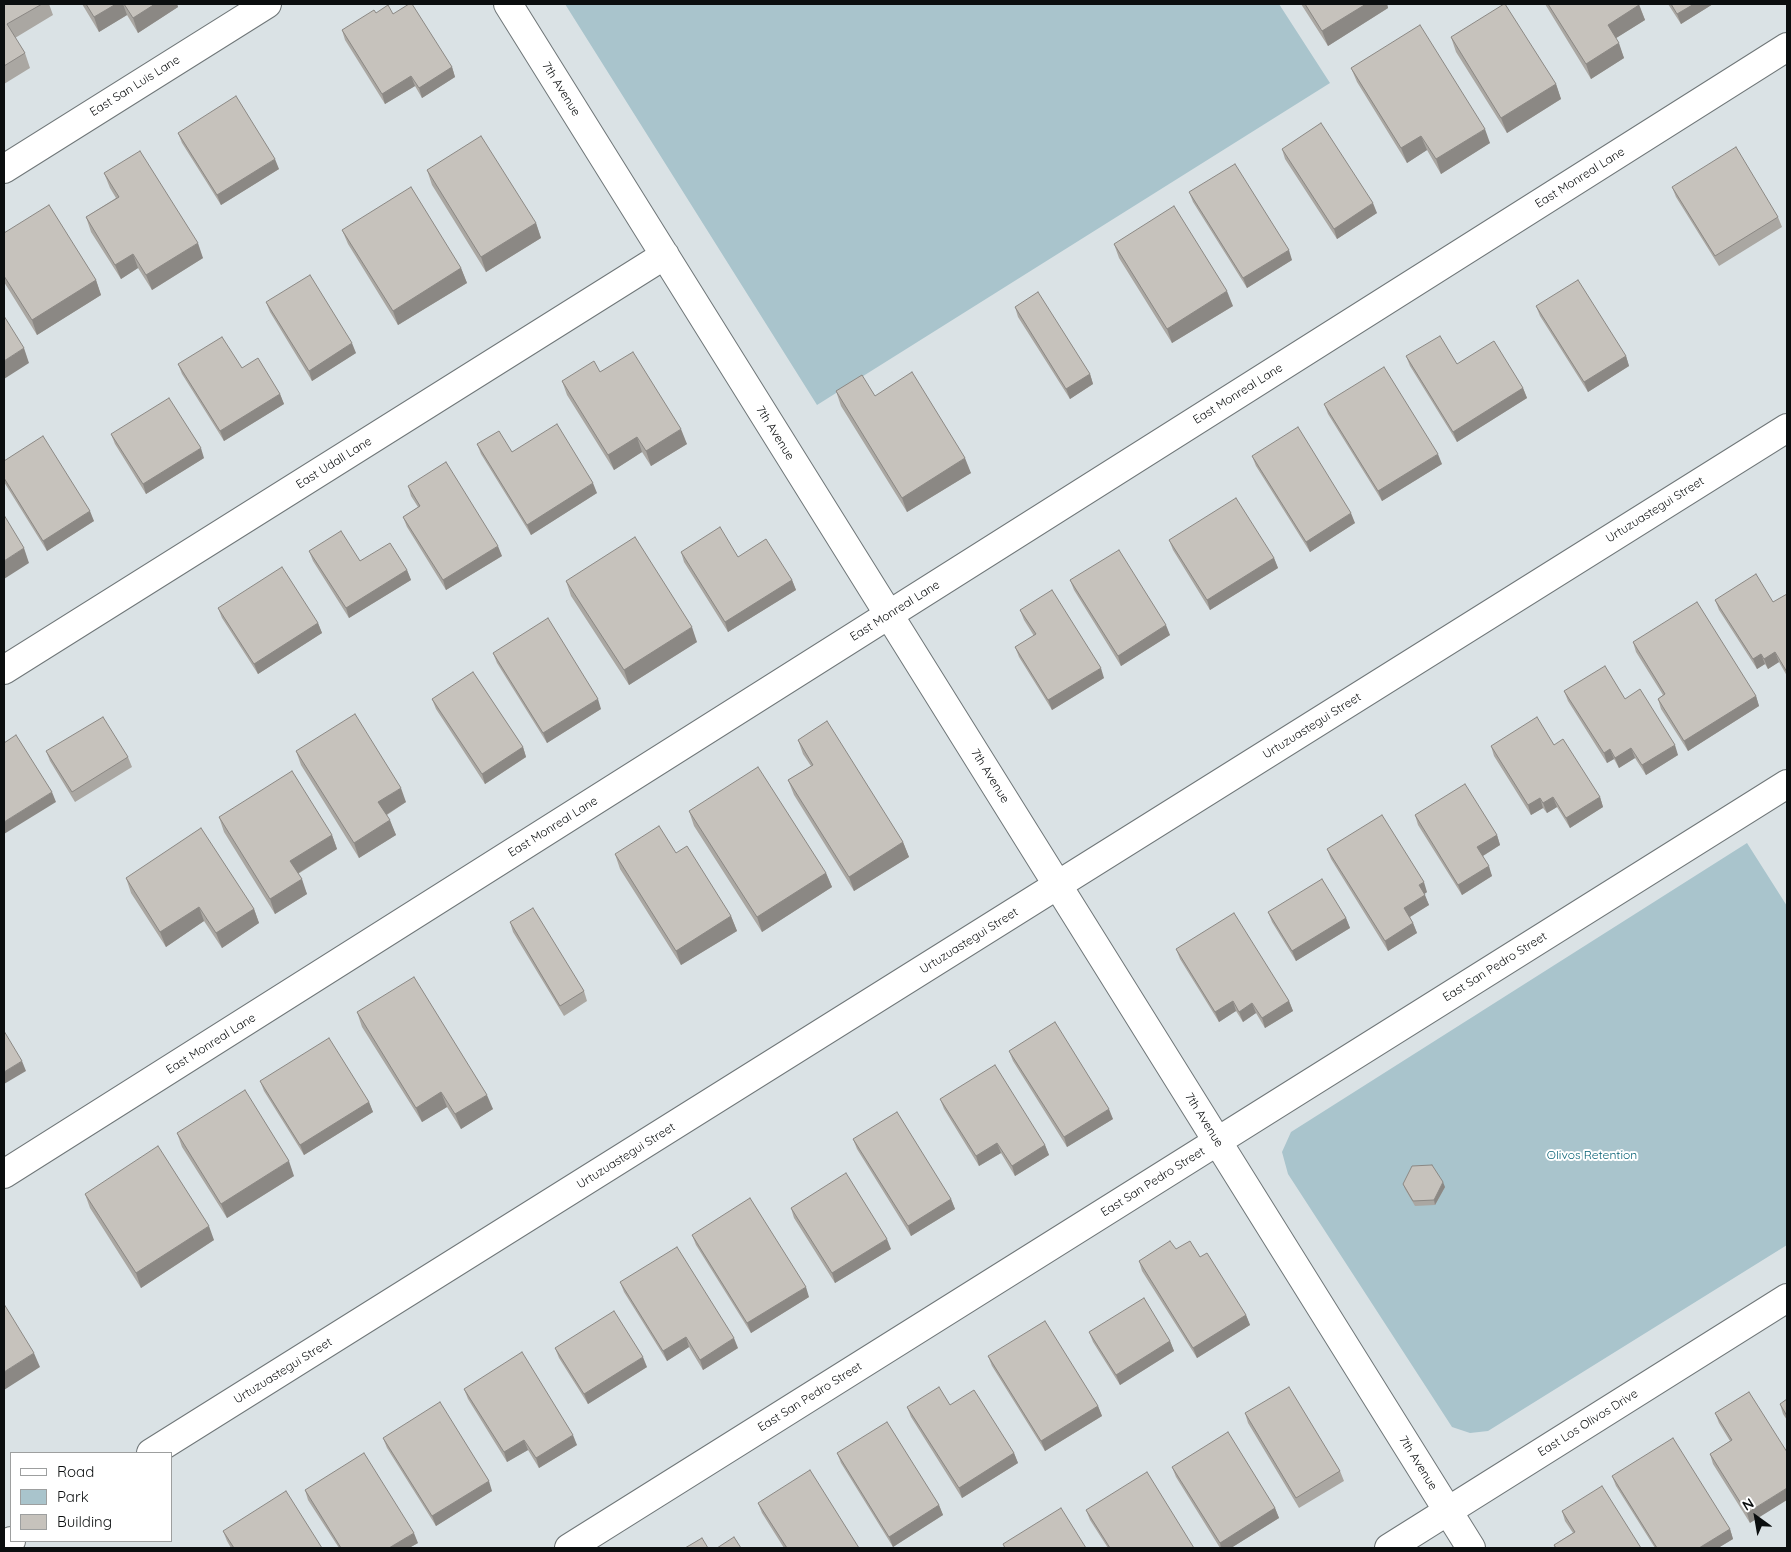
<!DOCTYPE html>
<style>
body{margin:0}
#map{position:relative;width:1791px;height:1552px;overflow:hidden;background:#dae2e5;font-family:Quicksand,sans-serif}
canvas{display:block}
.frame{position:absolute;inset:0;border:5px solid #0b0e0f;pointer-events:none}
.legend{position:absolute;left:10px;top:1452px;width:162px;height:90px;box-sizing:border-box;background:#fff;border:1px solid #9d9f9f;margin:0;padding:6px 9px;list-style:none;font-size:15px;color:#0b0e0f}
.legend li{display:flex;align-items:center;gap:10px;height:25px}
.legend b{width:25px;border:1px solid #9d9f9f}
.north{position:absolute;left:1731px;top:1492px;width:50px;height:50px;-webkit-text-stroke:4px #fff;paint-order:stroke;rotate:328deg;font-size:14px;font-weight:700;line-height:20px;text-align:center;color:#0b0e0f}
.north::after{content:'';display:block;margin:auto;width:18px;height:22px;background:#0b0e0f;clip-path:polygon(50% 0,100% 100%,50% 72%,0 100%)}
</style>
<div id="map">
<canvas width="1791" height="1552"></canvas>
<div class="frame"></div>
<ul class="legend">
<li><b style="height:6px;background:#fff"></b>Road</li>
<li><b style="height:14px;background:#a9c4cc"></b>Park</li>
<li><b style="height:14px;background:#c6c2bc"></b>Building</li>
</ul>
<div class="north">N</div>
</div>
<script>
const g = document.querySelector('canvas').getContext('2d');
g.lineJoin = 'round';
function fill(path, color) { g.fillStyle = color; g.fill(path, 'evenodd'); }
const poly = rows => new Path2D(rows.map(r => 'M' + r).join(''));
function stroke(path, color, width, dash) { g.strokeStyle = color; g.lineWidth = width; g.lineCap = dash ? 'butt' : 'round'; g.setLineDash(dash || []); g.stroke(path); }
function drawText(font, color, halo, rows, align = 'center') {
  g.font = font + ' Quicksand,sans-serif'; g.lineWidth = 4; g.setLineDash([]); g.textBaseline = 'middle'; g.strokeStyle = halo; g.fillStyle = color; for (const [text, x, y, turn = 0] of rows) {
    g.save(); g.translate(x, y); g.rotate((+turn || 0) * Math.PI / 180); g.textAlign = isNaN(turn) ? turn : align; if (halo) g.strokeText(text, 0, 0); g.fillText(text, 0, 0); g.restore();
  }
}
fill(poly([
 [565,4,1279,4,1330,83,817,405],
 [1747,843,1787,906,1787,1245,1488,1431,1470,1433,1452,1427,1288,1174,1282,1152,1291,1132]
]), '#a9c4cc');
const minor = poly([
 [508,4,1471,1548],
 [4,169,267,4],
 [4,670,665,255],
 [4,1174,1787,47],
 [569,1548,1787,784],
 [1389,1548,1787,1298]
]);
const major = poly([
 [151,1453,1787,428],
 [4,1545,11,1541]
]);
stroke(minor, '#6f7678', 30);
stroke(major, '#6f7678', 30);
stroke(minor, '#fff', 28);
stroke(major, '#fff', 28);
fill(poly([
 [4,4,49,4,53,15,15,38,25,53,30,68,4,84],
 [82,4,177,4,178,7,138,33,127,15,99,32],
 [1301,4,1387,4,1388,8,1328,46],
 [1545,4,1639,4,1645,20,1616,38,1624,58,1591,79],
 [1668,4,1713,4,1681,24],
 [376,13,393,14,452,67,455,77,422,98,415,86,385,104,345,40,342,30],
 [1451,37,1556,84,1561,99,1507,133,1456,52],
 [1351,68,1490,143,1441,174,1427,150,1407,163,1357,82],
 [178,133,279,169,221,205,182,143],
 [1282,149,1377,213,1337,239,1285,159],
 [427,170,536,223,541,238,486,272,432,185],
 [104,173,203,258,152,290,138,268,121,279,91,232,86,217,116,198,110,188],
 [1672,187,1778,217,1782,227,1719,266,1676,197],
 [1189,192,1292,260,1247,288,1193,202],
 [342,230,461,268,467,283,398,325,348,244],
 [4,233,96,280,101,295,37,335,4,282],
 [1114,244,1233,306,1172,343,1119,258],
 [266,302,356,353,312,381,270,312],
 [1536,306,1626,356,1629,366,1588,392,1540,316],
 [1015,307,1090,374,1093,384,1070,399,1018,317],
 [1406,356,1457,364,1523,388,1527,398,1457,442,1410,366],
 [178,364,242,368,280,394,284,404,224,441,182,374],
 [600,372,687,444,651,466,642,452,614,470,567,395,562,381],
 [836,391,875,396,971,473,907,512,841,406],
 [1324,404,1442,464,1382,501,1328,414],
 [111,434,204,458,146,494,115,444],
 [477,444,512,452,597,493,531,535,481,454],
 [1252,456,1355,523,1310,552,1256,466],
 [4,461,94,521,47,551,4,482],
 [408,486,502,556,446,590,407,527,403,517,418,507,411,496],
 [1169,540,1274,558,1278,568,1210,610,1173,550],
 [309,551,360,561,407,570,411,580,349,618,313,561],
 [681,552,738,557,792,580,796,590,728,632,684,562],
 [1070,580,1170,635,1121,666,1074,590],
 [566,581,697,642,629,685,571,596],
 [1787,594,1787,676,1779,662,1768,669,1765,664,1757,669,1719,610,1715,600,1773,602],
 [218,608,318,623,322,633,258,674,222,618],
 [1020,610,1104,678,1052,710,1019,657,1015,647,1034,636,1024,620],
 [1633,642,1756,696,1759,706,1688,751,1661,709,1658,699,1663,695,1636,652],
 [493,653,601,709,547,743,497,663],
 [1564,691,1625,699,1678,755,1646,775,1635,758,1619,768,1614,759,1607,763,1568,701],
 [432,699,523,747,526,757,485,784,436,709],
 [798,740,903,842,909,857,854,891,794,795,788,780,811,766,803,754],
 [1554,745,1600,797,1603,807,1570,828,1557,807,1547,813,1543,808,1531,815,1494,756,1491,746],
 [46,751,128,757,132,767,75,802,50,761],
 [296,751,406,802,387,815,396,835,359,858,301,765],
 [689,811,826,873,832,887,762,932,694,826],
 [1415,815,1497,835,1500,845,1483,856,1492,876,1462,895,1418,825],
 [219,817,332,835,337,849,298,874,307,894,275,914,224,832],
 [1327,849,1427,892,1424,894,1429,905,1410,917,1413,923,1417,933,1388,951,1331,859],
 [615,854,731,916,737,931,681,965,620,869],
 [126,878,254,909,259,923,222,948,204,921,166,947,131,893],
 [1268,912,1346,918,1350,928,1296,961,1272,922],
 [510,922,584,991,587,1001,564,1016,513,932],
 [1176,949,1289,1001,1293,1011,1265,1028,1256,1013,1243,1022,1236,1011,1219,1022,1180,959],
 [357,1012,493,1109,461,1129,447,1107,422,1122,362,1027],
 [1009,1051,1113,1119,1067,1147,1013,1061],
 [260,1081,369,1102,373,1112,304,1155,264,1091],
 [940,1099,1045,1145,1049,1155,1015,1176,1001,1153,979,1166,944,1109],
 [177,1133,294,1176,227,1218,182,1147],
 [853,1139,951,1199,955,1209,911,1236,857,1149],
 [1403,1184,1445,1187,1435,1205,1415,1206,1405,1189],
 [85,1194,214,1240,141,1288,90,1208],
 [791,1208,891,1249,835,1283,794,1218],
 [692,1235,809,1297,751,1333,696,1245],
 [1200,1257,1246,1315,1250,1325,1197,1358,1142,1271,1139,1261],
 [620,1282,738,1348,703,1370,689,1347,667,1361,624,1292],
 [1089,1332,1170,1341,1174,1351,1120,1385,1093,1342],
 [555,1348,647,1367,588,1404,559,1358],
 [988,1356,1098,1406,1102,1416,1045,1451,992,1366],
 [464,1389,577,1445,539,1468,528,1450,507,1462,468,1399],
 [1749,1392,1750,1523,1713,1464,1710,1454,1730,1441,1719,1423,1715,1413],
 [1787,1399,1787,1420,1783,1414,1780,1404],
 [907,1407,1014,1453,1018,1463,962,1498,911,1417],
 [1245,1413,1340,1471,1344,1481,1299,1508,1248,1423],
 [383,1438,492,1491,436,1526,387,1448],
 [837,1453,939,1505,943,1515,893,1547,841,1463],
 [1172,1467,1275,1508,1279,1518,1231,1548,1220,1548,1176,1477],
 [1612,1476,1730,1529,1733,1539,1718,1548,1655,1548,1616,1486],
 [305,1490,418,1543,409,1548,339,1548,308,1500],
 [758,1503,859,1548,784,1548,762,1513],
 [1086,1510,1194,1548,1108,1548,1090,1520],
 [1562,1511,1641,1548,1555,1548,1554,1545,1573,1533,1565,1521],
 [223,1531,322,1548,231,1548,227,1541]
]), '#aaa7a2');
fill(poly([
 [116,4,123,4,127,15,99,32,94,17],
 [155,4,177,4,178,7,138,33,133,18],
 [1366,4,1387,4,1388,8,1328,46,1322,31],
 [1694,4,1713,4,1681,24,1677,14],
 [1639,5,1645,20,1613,40,1608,25],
 [1619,43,1624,58,1591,79,1586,64],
 [452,67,455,77,422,98,419,88],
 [411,76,415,86,385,104,382,94],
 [1556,84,1561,99,1507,133,1501,118],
 [1485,129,1490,143,1441,174,1436,159],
 [1421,136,1427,150,1407,163,1401,148],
 [275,159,279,169,221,205,217,195],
 [1373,203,1377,213,1337,239,1334,229],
 [536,223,541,238,486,272,481,257],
 [198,243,203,258,152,290,146,275],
 [1289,250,1292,260,1247,288,1243,278],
 [133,254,138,268,121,279,115,265],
 [461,268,467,283,398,325,393,311],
 [96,280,101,295,37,335,32,320],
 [1227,291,1233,306,1172,343,1167,329],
 [352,343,356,353,312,381,309,371],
 [24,348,29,363,4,379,4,361],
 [1626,356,1629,366,1588,392,1584,382],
 [1090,374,1093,384,1070,399,1066,389],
 [1523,388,1527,398,1457,442,1453,432],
 [280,394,284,404,224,441,220,431],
 [681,429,687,444,651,466,646,451],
 [637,437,642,452,614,470,608,455],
 [201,448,204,458,146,494,143,484],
 [1438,454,1442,464,1382,501,1378,491],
 [965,458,971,473,907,512,902,498],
 [593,483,597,493,531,535,527,525],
 [90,511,94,521,47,551,43,541],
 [1351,513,1355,523,1310,552,1306,542],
 [498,546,502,556,446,590,443,580],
 [24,548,29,563,4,579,4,561],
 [1274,558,1278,568,1210,610,1207,600],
 [407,570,411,580,349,618,346,608],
 [792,580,796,590,728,632,725,622],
 [318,623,322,633,258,674,254,664],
 [1166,625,1170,635,1121,666,1118,656],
 [692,627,697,642,629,685,624,670],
 [1775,652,1779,662,1768,669,1764,659],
 [1761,654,1765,664,1757,669,1753,659],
 [1101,668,1104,678,1052,710,1048,700],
 [1756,696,1759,706,1688,751,1684,741],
 [598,699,601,709,547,743,543,733],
 [1675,745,1678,755,1646,775,1642,765],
 [523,747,526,757,485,784,482,774],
 [1631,748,1635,758,1619,768,1615,758],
 [1610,749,1614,759,1607,763,1604,753],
 [401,788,406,802,384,816,378,802],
 [52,792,56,802,4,834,4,822],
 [1553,797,1557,807,1547,813,1543,803],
 [1600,797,1603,807,1570,828,1566,818],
 [1540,798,1543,808,1531,815,1528,805],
 [390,820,396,835,359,858,354,843],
 [332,835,337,849,295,875,290,861],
 [1497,835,1500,845,1481,857,1477,847],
 [903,842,909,857,854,891,849,877],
 [1489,866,1492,876,1462,895,1458,885],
 [826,873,832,887,762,932,757,917],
 [302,879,307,894,275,914,270,899],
 [1424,882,1427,892,1423,895,1419,885],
 [1425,895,1429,905,1408,918,1404,908],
 [199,907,204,921,166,947,160,932],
 [254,909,259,923,222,948,216,933],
 [731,916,737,931,681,965,676,951],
 [1346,918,1350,928,1296,961,1292,951],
 [1413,923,1417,933,1388,951,1385,941],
 [1233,1001,1236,1011,1219,1022,1215,1012],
 [1289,1001,1293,1011,1265,1028,1262,1018],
 [1252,1003,1256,1013,1243,1022,1239,1012],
 [22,1061,26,1071,4,1084,4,1072],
 [441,1092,447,1107,422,1122,416,1108],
 [487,1095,493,1109,461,1129,455,1114],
 [369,1102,373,1112,304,1155,300,1145],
 [1109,1109,1113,1119,1067,1147,1064,1137],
 [997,1143,1001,1153,979,1166,976,1156],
 [1045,1145,1049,1155,1015,1176,1012,1166],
 [289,1161,294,1176,227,1218,221,1204],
 [1443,1182,1445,1187,1435,1205,1434,1200],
 [951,1199,955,1209,911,1236,908,1226],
 [209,1226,214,1240,141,1288,136,1273],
 [887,1239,891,1249,835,1283,832,1273],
 [806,1287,809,1297,751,1333,747,1323],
 [1246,1315,1250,1325,1197,1358,1193,1348],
 [686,1337,689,1347,667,1361,663,1351],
 [734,1338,738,1348,703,1370,700,1360],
 [1170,1341,1174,1351,1120,1385,1116,1375],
 [34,1353,40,1367,4,1390,4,1372],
 [643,1357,647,1367,588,1404,584,1394],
 [1098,1406,1102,1416,1045,1451,1041,1441],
 [573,1435,577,1445,539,1468,536,1458],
 [524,1440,528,1450,507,1462,504,1452],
 [1014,1453,1018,1463,962,1498,959,1488],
 [489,1481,492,1491,436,1526,432,1516],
 [1787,1488,1787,1500,1750,1523,1747,1513],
 [939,1505,943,1515,893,1547,889,1537],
 [1275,1508,1279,1518,1231,1548,1221,1548,1220,1543],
 [1730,1529,1733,1539,1718,1548,1699,1548],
 [414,1533,418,1543,409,1548,389,1548]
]), '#8b8884');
const building = poly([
 [4,4,42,4,7,24,25,53,4,66,4,4],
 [86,4,116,4,94,17,86,4],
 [124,4,155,4,133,18,124,4],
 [409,4,412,4,452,67,419,88,411,76,382,94,342,30,374,10,376,13,388,5,393,14,409,4],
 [1305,4,1366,4,1322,31,1305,4],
 [1504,4,1505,4,1556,84,1501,118,1451,37,1504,4],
 [1548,4,1639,4,1639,5,1608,25,1619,43,1586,64,1548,4],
 [1671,4,1694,4,1677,14,1671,4],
 [1420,25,1485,129,1436,159,1421,136,1401,148,1351,68,1420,25],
 [236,96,275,159,217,195,178,133,236,96],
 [1321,123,1373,203,1334,229,1282,149,1321,123],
 [481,136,536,223,481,257,427,170,481,136],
 [1736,147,1778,217,1715,256,1672,187,1736,147],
 [140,151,198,243,146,275,133,254,115,265,86,217,119,197,104,173,140,151],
 [1235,164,1289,250,1243,278,1189,192,1235,164],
 [411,187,461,268,393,311,342,230,411,187],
 [49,205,96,280,32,320,4,276,4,233,49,205],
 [1174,206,1227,291,1167,329,1114,244,1174,206],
 [310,275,352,343,309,371,266,302,310,275],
 [1578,280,1626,356,1584,382,1536,306,1578,280],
 [1038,292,1090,374,1066,389,1015,307,1038,292],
 [4,316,24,348,4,361,4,316],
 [1440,336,1457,364,1494,341,1523,388,1453,432,1406,356,1440,336],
 [222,337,242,368,258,358,280,394,220,431,178,364,222,337],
 [633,352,681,429,646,451,637,437,608,455,562,381,594,361,600,372,633,352],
 [1384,367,1438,454,1378,491,1324,404,1384,367],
 [912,372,965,458,902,498,836,391,862,375,875,396,912,372],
 [169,398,201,448,143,484,111,434,169,398],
 [557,424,593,483,527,525,477,444,499,431,512,452,557,424],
 [1298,427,1351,513,1306,542,1252,456,1298,427],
 [43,436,90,511,43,541,4,478,4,461,43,436],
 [446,462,498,546,443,580,403,517,420,506,408,486,446,462],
 [1236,498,1274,558,1207,600,1169,540,1236,498],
 [4,515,24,548,4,561,4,515],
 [720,527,738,557,766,539,792,580,725,622,681,552,720,527],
 [341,531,360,561,390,543,407,570,346,608,309,551,341,531],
 [635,537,692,627,624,670,566,581,635,537],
 [1119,550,1166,625,1118,656,1070,580,1119,550],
 [282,567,318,623,254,664,218,608,282,567],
 [1756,574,1773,602,1787,594,1787,672,1775,652,1764,659,1761,654,1753,659,1715,600,1756,574],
 [1052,590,1101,668,1048,700,1015,647,1036,634,1020,610,1052,590],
 [1697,602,1756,696,1684,741,1658,699,1665,694,1633,642,1697,602],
 [548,618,598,699,543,733,493,653,548,618],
 [1605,666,1625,699,1640,689,1675,745,1642,765,1631,748,1615,758,1610,749,1604,753,1564,691,1605,666],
 [473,672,523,747,482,774,432,699,473,672],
 [355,714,401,788,378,802,390,820,354,843,296,751,355,714],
 [103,717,128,757,72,792,46,751,103,717],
 [1537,717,1554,745,1563,739,1600,797,1566,818,1553,797,1543,803,1540,798,1528,805,1491,746,1537,717],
 [827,721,903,842,849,877,788,780,813,765,798,740,827,721],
 [16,735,52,792,4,822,4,743,16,735],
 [758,767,826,873,757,917,689,811,758,767],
 [292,771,332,835,290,861,302,879,270,899,219,817,292,771],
 [1465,784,1497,835,1477,847,1489,866,1458,885,1415,815,1465,784],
 [1382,815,1424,882,1419,885,1425,895,1404,908,1413,923,1385,941,1327,849,1382,815],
 [659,826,676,853,687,846,731,916,676,951,615,854,659,826],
 [201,828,254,909,216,933,199,907,160,932,126,878,201,828],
 [1322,879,1346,918,1292,951,1268,912,1322,879],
 [533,908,584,991,560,1006,510,922,533,908],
 [1234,913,1289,1001,1262,1018,1252,1003,1239,1012,1233,1001,1215,1012,1176,949,1234,913],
 [414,977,487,1095,455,1114,441,1092,416,1108,357,1012,414,977],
 [1055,1022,1109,1109,1064,1137,1009,1051,1055,1022],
 [4,1031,22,1061,4,1072,4,1031],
 [329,1038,369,1102,300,1145,260,1081,329,1038],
 [995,1065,1045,1145,1012,1166,997,1143,976,1156,940,1099,995,1065],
 [245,1090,289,1161,221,1204,177,1133,245,1090],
 [897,1112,951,1199,908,1226,853,1139,897,1112],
 [158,1146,209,1226,136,1273,85,1194,158,1146],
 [1432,1165,1443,1182,1434,1200,1413,1201,1403,1184,1412,1166,1432,1165],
 [846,1173,887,1239,832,1273,791,1208,846,1173],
 [750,1198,806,1287,747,1323,692,1235,750,1198],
 [1170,1241,1176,1249,1190,1241,1200,1257,1207,1253,1246,1315,1193,1348,1139,1261,1170,1241],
 [677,1247,734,1338,700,1360,686,1337,663,1351,620,1282,677,1247],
 [1144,1298,1170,1341,1116,1375,1089,1332,1144,1298],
 [4,1304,34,1353,4,1372,4,1304],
 [614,1311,643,1357,584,1394,555,1348,614,1311],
 [1045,1321,1098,1406,1041,1441,988,1356,1045,1321],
 [522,1352,573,1435,536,1458,524,1440,504,1452,464,1389,522,1352],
 [939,1387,950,1405,974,1390,1014,1453,959,1488,907,1407,939,1387],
 [1289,1387,1340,1471,1296,1498,1245,1413,1289,1387],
 [1749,1392,1787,1452,1787,1488,1747,1513,1710,1454,1732,1440,1715,1413,1749,1392],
 [1787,1399,1787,1416,1780,1404,1787,1399],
 [440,1402,489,1481,432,1516,383,1438,440,1402],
 [887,1422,939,1505,889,1537,837,1453,887,1422],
 [1228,1432,1275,1508,1220,1543,1172,1467,1228,1432],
 [1673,1438,1730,1529,1699,1548,1657,1548,1612,1476,1673,1438],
 [364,1453,414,1533,389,1548,341,1548,305,1490,364,1453],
 [810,1470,859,1548,787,1548,758,1503,810,1470],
 [1147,1472,1194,1548,1110,1548,1086,1510,1147,1472],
 [1602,1486,1641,1548,1556,1548,1554,1545,1575,1532,1562,1511,1602,1486],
 [286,1491,322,1548,234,1548,223,1531,286,1491],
 [1061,1508,1086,1548,1005,1548,1003,1544,1061,1508],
 [734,1537,741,1548,717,1548,734,1537],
 [702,1538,708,1548,685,1548,702,1538]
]);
fill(building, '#c6c2bc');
stroke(building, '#8b8884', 1);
drawText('12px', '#0b0e0f', '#fff', [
 ["East San Luis Lane",135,86,-32],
 ["7th Avenue",561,89,58],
 ["East Monreal Lane",1580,178,-32],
 ["East Monreal Lane",1238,394,-32],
 ["7th Avenue",775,433,58],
 ["East Udall Lane",334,463,-32],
 ["Urtuzuastegui Street",1655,510,-32],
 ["East Monreal Lane",895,611,-32],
 ["Urtuzuastegui Street",1312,726,-32],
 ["7th Avenue",990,776,58],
 ["East Monreal Lane",553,827,-32],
 ["Urtuzuastegui Street",969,941,-32],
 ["East San Pedro Street",1495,967,-32],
 ["East Monreal Lane",211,1044,-32],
 ["7th Avenue",1204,1120,58],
 ["Urtuzuastegui Street",626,1156,-32],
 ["East San Pedro Street",1153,1182,-32],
 ["Urtuzuastegui Street",283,1371,-32],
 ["East San Pedro Street",810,1397,-32],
 ["East Los Olivos Drive",1588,1423,-32],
 ["7th Avenue",1418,1463,58]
]);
drawText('12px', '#076175', '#fff', [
 ["Olivos Retention",1592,1155]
]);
</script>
